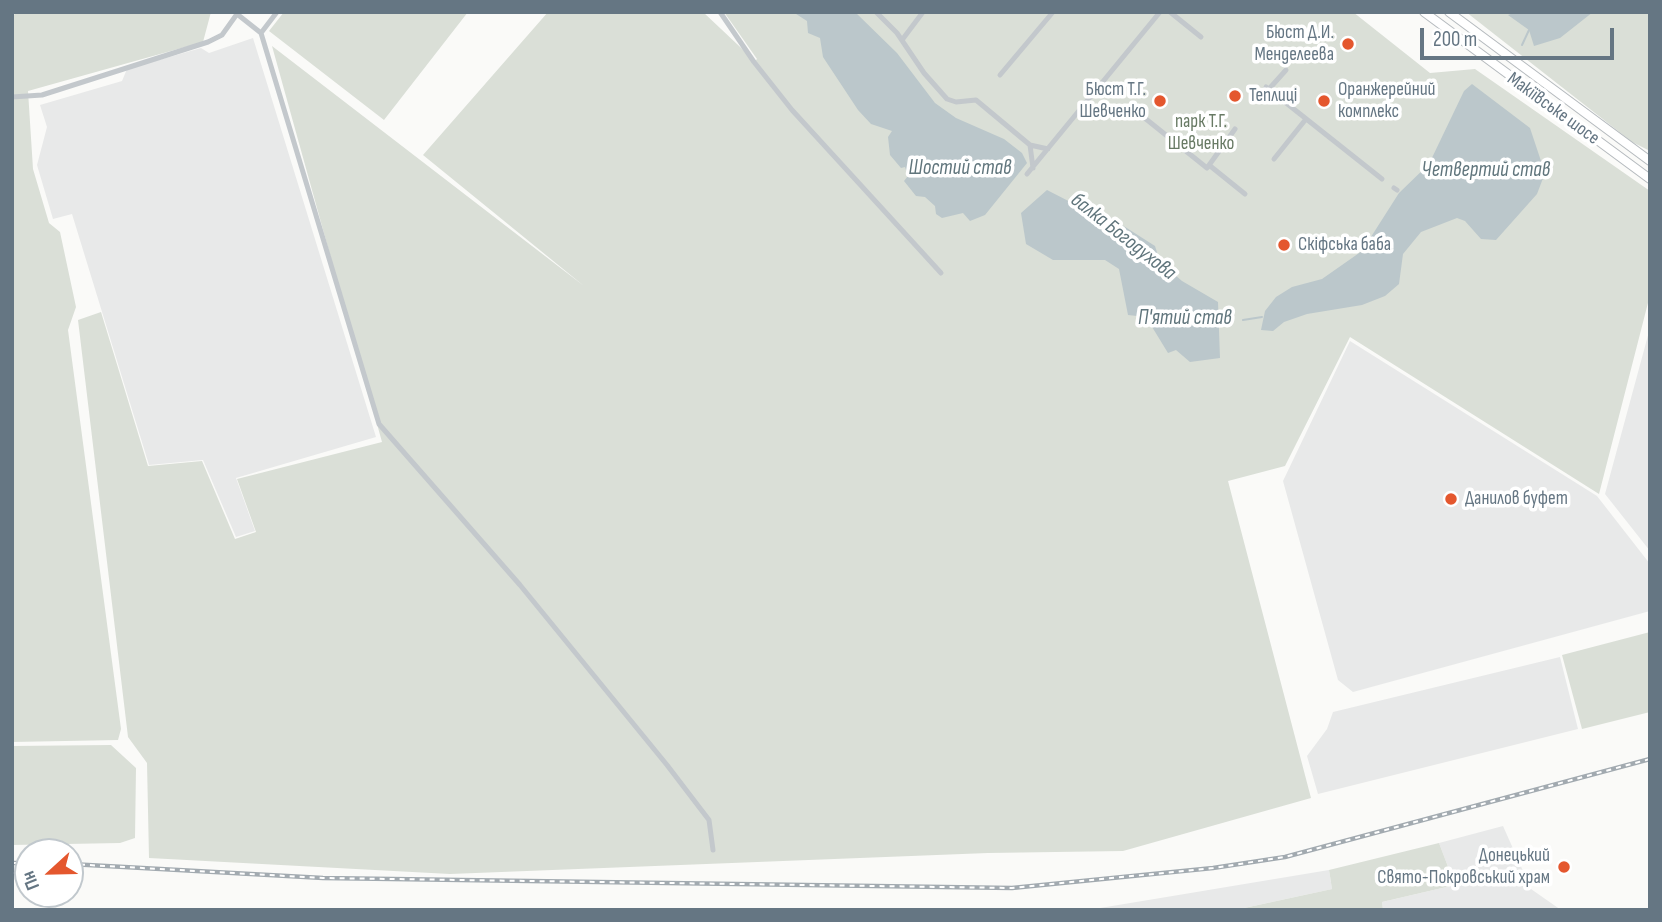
<!DOCTYPE html>
<meta charset="utf-8">
<style>
body{margin:0}
#map{position:relative;width:1662px;height:922px;overflow:hidden;background:#fafaf8;font-family:"Sofia Sans Condensed",sans-serif}
canvas{display:block}
.frame{position:absolute;inset:0;border:14px solid #657683;pointer-events:none}
.north{position:absolute;left:14px;top:838px;width:70px;height:70px;box-sizing:border-box;background:#fff;border:2px solid #c1c8cd;border-radius:50%;rotate:248deg;font-size:19px;font-weight:700;line-height:28px;text-align:center;color:#657683}
.north::after{content:'';display:block;margin:auto;width:24px;height:32px;background:#e4572e;clip-path:polygon(50% 0,100% 100%,50% 72%,0 100%)}
.scale{position:absolute;left:1420px;top:28px;width:194px;height:32px;box-sizing:border-box;border:4px solid #657683;border-top:0;padding-left:9px;font-size:21px;line-height:24px;white-space:nowrap;color:#657683;-webkit-text-stroke:5px #fff;paint-order:stroke}
</style>
<div id="map">
<canvas width="1662" height="922"></canvas>
<div class="frame"></div>
<div class="north">Пн</div>
<div class="scale">200 m</div>
</div>
<script>
const g = document.querySelector('canvas').getContext('2d');
g.lineJoin = 'round';
function fill(path, color) { g.fillStyle = color; g.fill(path, 'evenodd'); }
const poly = rows => new Path2D(rows.map(r => 'M' + r).join(''));
function stroke(path, color, width, dash) { g.strokeStyle = color; g.lineWidth = width; g.lineCap = dash ? 'butt' : 'round'; g.setLineDash(dash || []); g.stroke(path); }
function drawText(font, color, halo, rows, align = 'center') {
  g.font = font + ' "Sofia Sans Condensed",sans-serif'; g.lineWidth = 7; g.setLineDash([]); g.textBaseline = 'middle'; g.strokeStyle = halo; g.fillStyle = color; for (const [text, x, y, turn = 0] of rows) {
    g.save(); g.translate(x, y); g.rotate((+turn || 0) * Math.PI / 180); g.textAlign = isNaN(turn) ? turn : align; if (halo) g.strokeText(text, 0, 0); g.fillText(text, 0, 0); g.restore();
  }
}
fill(poly([
 [253,38,376,437,236,478,255,531,236,537,203,460,149,465,72,214,53,219,37,165,47,127,40,105,122,81,127,69,201,48,209,53],
 [1650,328,1650,551,1605,494],
 [1350,341,1597,496,1650,564,1650,611,1353,692,1338,680,1283,481],
 [1560,657,1578,729,1318,794,1307,756,1327,729,1333,712],
 [1503,826,1531,889,1561,910,1383,910,1382,902,1455,885,1439,843],
 [1329,870,1332,889,1235,910,1088,910]
]), '#e8e9e9');
fill(poly([
 [22,12,211,12,203,42,28,91,33,169,49,223,60,232,76,307,68,330,121,729,118,740,12,742,12,15],
 [284,12,468,12,384,120,269,31],
 [548,12,703,12,755,61,757,59,724,12,1353,12,1430,73,1475,69,1650,191,1650,295,1599,494,1350,337,1285,466,1228,481,1311,798,1123,851,988,853,450,874,149,858,147,763,128,737,78,320,101,312,148,466,202,461,235,539,256,532,237,479,382,442,272,46,584,286,423,155],
 [1466,12,1650,12,1650,151,1632,142],
 [1650,632,1650,712,1582,729,1562,655],
 [111,745,136,768,135,838,120,843,12,845,12,746],
 [1439,843,1455,885,1382,902,1383,910,1235,910,1332,889,1329,870]
]), '#dadfd7');
fill(poly([
 [793,12,855,12,897,53,935,103,956,118,1004,139,1022,153,1027,163,985,215,970,221,963,213,942,218,936,214,935,206,925,197,916,196,904,181,908,176,905,167,901,168,890,155,888,137,892,131,871,124,858,110,823,57,820,38,808,33,807,21],
 [1516,12,1593,12,1560,38,1534,46,1529,30,1508,15],
 [1472,84,1530,128,1545,173,1537,194,1496,240,1481,239,1465,221,1457,218,1421,232,1403,254,1399,284,1385,296,1362,305,1307,314,1284,322,1273,331,1261,330,1265,311,1276,297,1292,287,1322,279,1362,251,1399,193,1429,164,1464,91],
 [1047,190,1084,209,1111,218,1155,246,1160,262,1182,281,1218,302,1220,358,1190,362,1176,350,1168,353,1146,317,1128,315,1119,269,1105,260,1053,260,1026,244,1021,213]
]), '#bbc7cb');
stroke(poly([
 [1522,45,1529,30],
 [1217,315,1226,318],
 [1243,320,1262,317]
]), '#bbc7cb', 2);
const primary = poly([
 [1424,12,1650,179],
 [1449,12,1650,161]
]);
stroke(primary, '#b5babe', 10);
stroke(poly([
 [720,12,754,62,792,110,941,273],
 [876,12,897,33,924,73,947,99,956,102,976,100,1030,145,1048,149],
 [1170,12,1201,37],
 [237,14,261,33,277,12],
 [261,33,379,424,520,585,667,765,709,820,713,850],
 [902,40,923,12],
 [1000,75,1053,12],
 [1266,87,1382,179],
 [1269,89,1286,70],
 [12,97,42,95,208,42,222,35,237,14],
 [1131,107,1207,168,1235,129],
 [1030,145,1033,168],
 [1274,159,1306,119],
 [1209,165,1245,194],
 [1027,174,1160,12],
 [1394,188,1397,190]
]), '#c3c8cc', 5);
stroke(primary, '#fff', 8);
const rail = poly([
 [12,863,28,863],
 [70,864,323,878,1012,888,1213,868,1285,857,1650,759]
]);
stroke(rail, '#a2aab0', 4.5);
stroke(rail, '#fff', 2, [5]);
for (const [x, y, r, color] of [
 [1348,44,7,"#e4572e"],
 [1235,96,7,"#e4572e"],
 [1160,101,7,"#e4572e"],
 [1324,101,7,"#e4572e"],
 [1284,245,7,"#e4572e"],
 [1451,499,7,"#e4572e"],
 [1564,867,7,"#e4572e"]
]) { const dot = new Path2D(); dot.arc(x, y, r, 0, 2 * Math.PI); g.fillStyle = color; g.fill(dot); stroke(dot, '#fff', 2.5); }
drawText('19px', '#657683', '#fff', [
 ["Бюст Д.И.",1334,33,"right"],
 ["Менделеева",1334,55,"right"],
 ["Бюст Т.Г.",1146,90,"right"],
 ["Шевченко",1146,112,"right"],
 ["Оранжерейний",1338,90],
 ["комплекс",1338,112],
 ["Теплиці",1249,96],
 ["Скіфська баба",1298,245],
 ["Данилов буфет",1465,499],
 ["Донецький",1550,856,"right"],
 ["Свято-Покровський храм",1550,878,"right"]
], 'left');
drawText('19px', '#657683', '#fff', [
 ["Макіївське шосе",1553,109,36]
]);
drawText('19px', '#687a64', '#fff', [
 ["парк Т.Г.",1201,122],
 ["Шевченко",1201,144]
]);
drawText('italic 21px', '#60757c', '#fff', [
 ["Шостий став",960,169],
 ["Четвертий став",1486,171],
 ["балка Богодухова",1123,237,38],
 ["П'ятий став",1185,319]
]);
</script>
